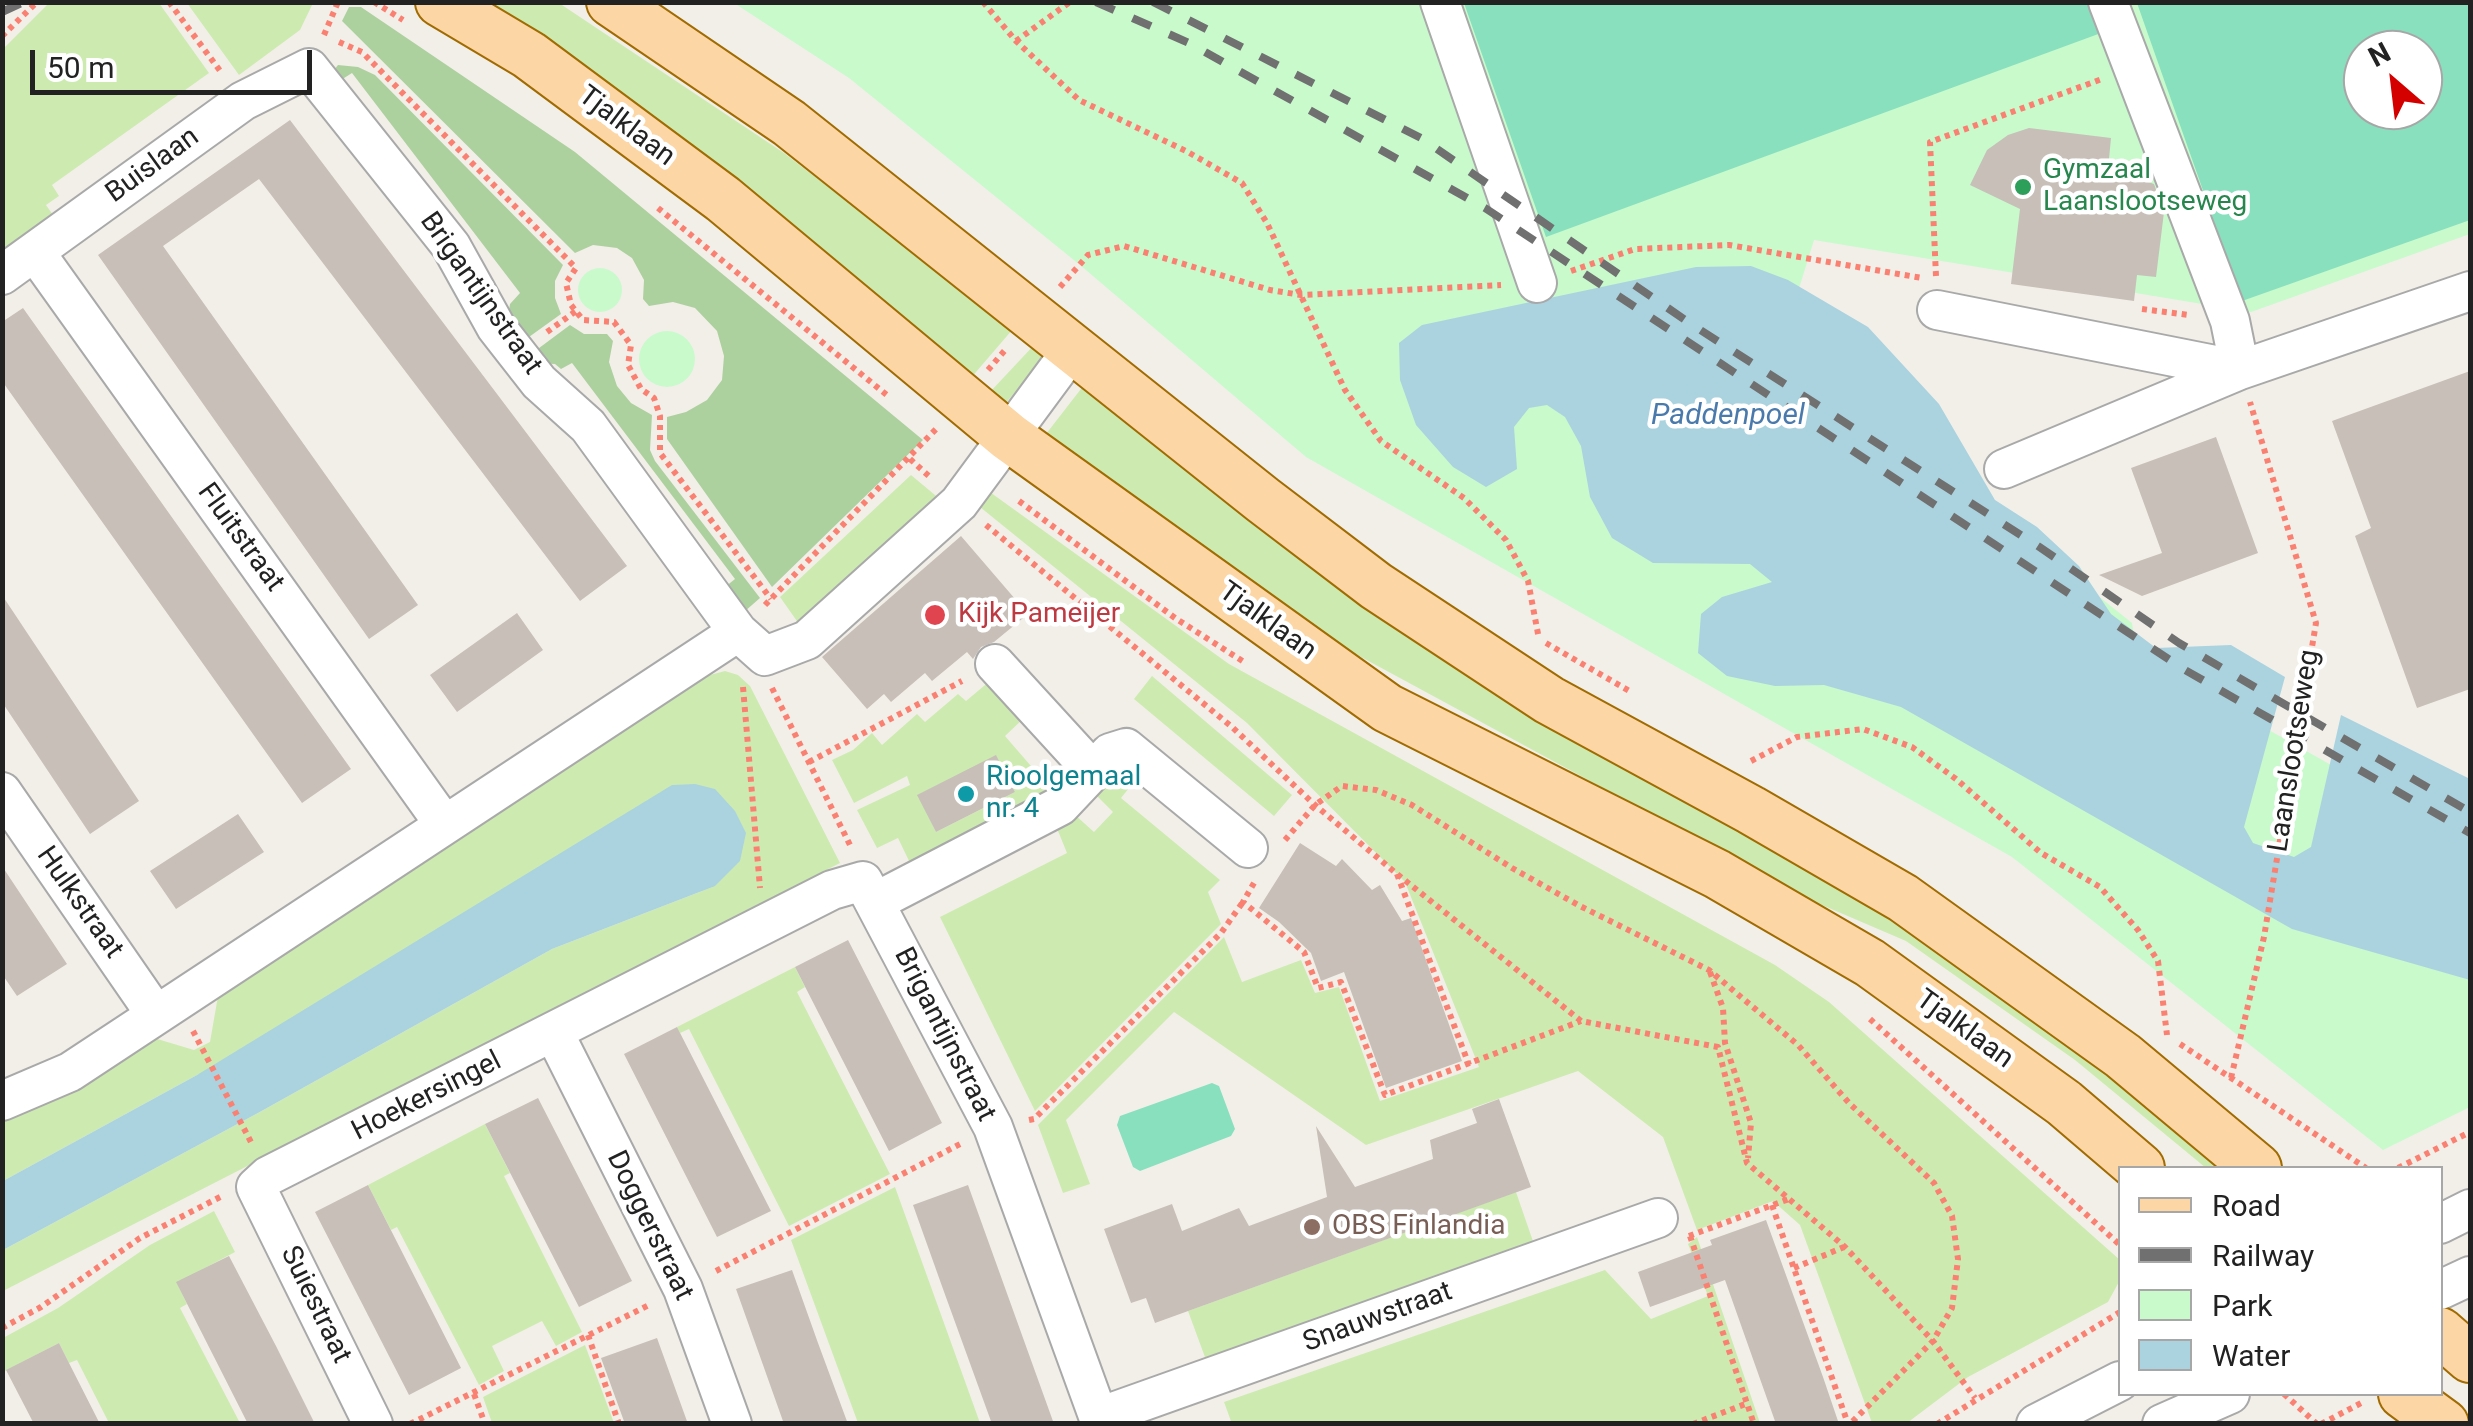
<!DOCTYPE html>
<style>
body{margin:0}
#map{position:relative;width:2473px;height:1426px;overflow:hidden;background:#f2efe9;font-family:Roboto,sans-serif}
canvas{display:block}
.frame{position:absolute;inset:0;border:5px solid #222;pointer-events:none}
.legend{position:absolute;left:2118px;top:1166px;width:325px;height:230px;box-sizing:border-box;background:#fff;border:2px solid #a7a7a7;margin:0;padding:12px 18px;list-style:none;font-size:30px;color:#222}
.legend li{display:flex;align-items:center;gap:20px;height:50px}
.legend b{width:50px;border:2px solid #a7a7a7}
.north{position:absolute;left:2343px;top:30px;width:100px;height:100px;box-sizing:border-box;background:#fff;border:2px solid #a7a7a7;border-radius:50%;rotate:332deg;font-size:28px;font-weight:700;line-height:40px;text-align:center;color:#222}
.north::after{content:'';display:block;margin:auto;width:35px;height:45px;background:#d40000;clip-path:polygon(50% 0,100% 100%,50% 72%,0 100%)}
.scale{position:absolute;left:30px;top:50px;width:282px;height:45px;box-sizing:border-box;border:5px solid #222;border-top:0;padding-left:12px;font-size:30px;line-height:35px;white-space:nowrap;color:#222;-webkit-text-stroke:8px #fff;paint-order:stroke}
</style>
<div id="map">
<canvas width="2473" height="1426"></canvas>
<div class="frame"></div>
<ul class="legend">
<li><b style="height:12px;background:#fcd6a4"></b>Road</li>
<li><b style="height:12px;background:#707070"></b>Railway</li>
<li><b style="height:28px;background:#c8facc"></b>Park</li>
<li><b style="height:28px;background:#aad3df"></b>Water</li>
</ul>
<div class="north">N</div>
<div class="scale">50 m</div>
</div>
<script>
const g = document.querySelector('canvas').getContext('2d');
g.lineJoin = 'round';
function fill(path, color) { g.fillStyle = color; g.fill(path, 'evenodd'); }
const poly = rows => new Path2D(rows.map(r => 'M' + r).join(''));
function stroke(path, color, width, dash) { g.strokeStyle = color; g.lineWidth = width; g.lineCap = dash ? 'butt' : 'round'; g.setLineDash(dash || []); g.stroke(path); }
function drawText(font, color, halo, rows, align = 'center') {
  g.font = font + ' Roboto,sans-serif'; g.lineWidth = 9; g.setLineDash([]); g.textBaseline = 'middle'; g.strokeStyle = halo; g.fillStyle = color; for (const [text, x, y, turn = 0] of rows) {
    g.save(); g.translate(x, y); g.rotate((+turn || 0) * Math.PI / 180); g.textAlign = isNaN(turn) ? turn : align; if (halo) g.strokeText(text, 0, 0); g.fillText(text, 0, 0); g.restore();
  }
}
fill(poly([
 [49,3,159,3,209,73,52,185,59,196,46,205,53,215,3,252,3,49],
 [187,3,313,3,300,30,239,75],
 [484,3,559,3,784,153,1013,329,970,379],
 [1035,344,1047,355,1004,405,990,392],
 [1084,385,1961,957,2238,1168,2206,1168,2075,1060,1906,941,1808,899,1326,638,1183,544,1046,434],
 [911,475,941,500,799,624,780,597],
 [987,490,1229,664,1775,965,1829,1002,2120,1260,2120,1280,2108,1302,1968,1377,1907,1423,1872,1423,1800,1225,1773,1201,1697,1230,1663,1137,1578,1071,1366,1145,1174,1012,1066,1120,1090,1184,1063,1193,1038,1125,1224,937,1242,982,1301,960,1315,993,1339,987,1380,1101,1479,1067,1405,882,1247,723,975,503],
 [725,671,738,675,750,686,840,863,3,1291,3,1250,258,1113,552,949,715,886,197,1075,3,1181,3,1121,67,1094,154,1038,194,1050,210,1042,218,996,710,675],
 [1152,676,1292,795,1274,816,1134,699],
 [991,680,1024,718,1005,736,1050,788,1037,799,910,863,898,838,877,848,857,810,910,785,907,776,854,803,832,760,853,750,872,733,882,745,917,714,925,722,958,694,966,701],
 [996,756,1015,792,936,832,918,795],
 [1128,768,1138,777,1121,798,1220,880,1208,892,1221,924,1035,1111,940,917,1067,853,1056,826,1074,814,1094,832,1113,812,1094,793,1116,769],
 [795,967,805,987,797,992,890,1174,789,1226,689,1029,680,1033,677,1027],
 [485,1124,510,1173,504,1176,582,1332,556,1346,542,1321,492,1346,504,1371,479,1385,397,1227,391,1230,368,1185],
 [895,1187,980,1423,858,1423,791,1240],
 [1516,1192,1536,1250,1209,1368,1188,1311],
 [214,1211,235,1252,177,1283,187,1304,180,1308,240,1423,109,1423,77,1360,69,1363,59,1343,3,1372,3,1338,58,1308,150,1245],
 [1697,1237,1760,1423,1232,1424,1224,1402,1605,1270,1651,1319,1708,1296,1688,1244],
 [585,1345,614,1423,492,1423,483,1397]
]), '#cdebb0');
fill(poly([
 [349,7,361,7,575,152,923,440,772,587,667,439,667,417,686,412,707,400,722,380,724,356,717,331,695,308,673,302,649,306,643,299,644,280,632,258,617,248,593,245,575,253,342,21],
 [338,65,358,67,375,75,563,265,555,281,555,298,561,314,522,342,507,323,510,304,520,293,352,73,341,80,334,70],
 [570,325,584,334,607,334,613,341,609,362,617,386,631,403,652,415,650,450,655,461,760,598,744,612,725,587,735,579,572,363,561,369,555,364,536,363,531,354]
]), '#add19e');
fill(poly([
 [734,3,2470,3,2470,234,2251,312,1814,240,1782,343,2132,623,2137,656,2470,843,2470,1107,2383,1150,2012,857,1306,457,1080,265,849,78],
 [2363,50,2423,50,2423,110,2363,110],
 '578 290a22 22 0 1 1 44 0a22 22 0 1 1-44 0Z',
 '639 359a28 28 0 1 1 56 0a28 28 0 1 1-56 0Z'
]), '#c8facc');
fill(poly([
 [2090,2,2101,33,1546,237,1464,3],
 [2137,3,2470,3,2470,220,2242,301],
 [2363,50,2423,50,2423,110,2363,110],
 [1212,1083,1219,1086,1235,1129,1231,1136,1140,1171,1133,1167,1117,1125,1120,1116]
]), '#88e0be');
fill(poly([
 [1751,266,1788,280,1868,327,1939,404,1995,500,2037,527,2079,566,2111,614,2156,648,2231,645,2285,677,2244,827,2253,843,2294,857,2311,847,2341,715,2470,779,2470,980,2292,929,1901,707,1824,685,1775,686,1727,676,1698,653,1701,614,1722,597,1772,582,1750,564,1653,563,1612,538,1590,497,1581,446,1565,417,1547,405,1529,408,1514,427,1517,469,1486,487,1453,467,1416,425,1400,380,1399,343,1422,325,1696,267],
 [695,784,715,789,735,811,746,833,740,861,715,886,552,949,258,1113,3,1250,3,1181,197,1075,672,785]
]), '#aad3df');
fill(poly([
 [290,120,627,566,580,601,259,179,163,246,418,605,369,639,98,255],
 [2029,128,2111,138,2108,169,2127,171,2127,175,2154,184,2164,212,2156,277,2137,275,2134,301,2011,284,2020,209,1970,185,1987,150,2008,135],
 [23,308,351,769,302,803,2,381,2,322],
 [2470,371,2470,689,2417,708,2355,536,2371,528,2332,421],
 [2216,437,2258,553,2142,596,2099,575,2162,553,2131,468],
 [961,536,1028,614,994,642,981,647,973,659,967,652,932,681,925,673,891,702,884,694,867,709,822,657],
 [2,595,139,801,90,834,2,702],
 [517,613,543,650,457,712,430,675],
 [996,755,1015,792,936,832,917,795],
 [238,814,264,852,176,909,150,871],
 [1300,843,1336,866,1342,859,1372,890,1380,885,1402,921,1411,918,1462,1061,1386,1088,1344,972,1321,981,1311,953,1279,922,1259,908],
 [2,866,67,964,17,996,2,974],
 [848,940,942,1123,889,1151,795,967],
 [677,1027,771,1211,717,1237,624,1054],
 [538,1098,632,1281,579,1307,485,1124],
 [1499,1099,1531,1187,1155,1323,1146,1298,1131,1303,1104,1229,1172,1204,1182,1231,1239,1208,1249,1226,1327,1197,1316,1126,1355,1187,1433,1159,1430,1140,1477,1123,1472,1109],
 [368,1185,461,1368,409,1395,315,1212],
 [968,1185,1027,1349,1054,1424,992,1424,943,1289,913,1205],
 [1766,1220,1823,1377,1839,1424,1776,1424,1725,1280,1650,1307,1638,1272,1712,1245,1710,1240],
 [229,1256,276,1346,315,1424,248,1424,176,1282],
 [792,1270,818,1343,848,1424,784,1424,736,1289],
 [657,1338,688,1424,625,1424,601,1358],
 [59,1343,69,1363,100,1424,34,1424,6,1370]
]), '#c7bfb8');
const minor = poly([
 [1440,2,1537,283],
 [35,252,444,824],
 [2,275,243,101,309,68,451,246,496,327,539,382,588,426,738,632,765,656,807,640,959,503,1072,350],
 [1937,310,2240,370,2470,291],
 [2004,469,2240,370,2230,321,2108,2],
 [995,664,1093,771],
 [2,792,156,1015],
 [875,902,1060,806,1110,753,1126,748,1248,848],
 [554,1033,683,1289,732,1424],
 [2,1101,70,1072,738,632],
 [2440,1224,2470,1209],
 [2440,1290,2470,1276],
 [1099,1417,1658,1218],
 [373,1424,256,1187,268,1176,832,890,863,881,993,1127,1101,1424],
 [2036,1424,2120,1381],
 [2162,1424,2230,1394]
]);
const major = poly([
 [440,2,529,55,723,199,1009,437,1387,708,1717,874,1870,963,2064,1103,2140,1168],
 [611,2,789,123,1263,500,1376,586,1549,700,1751,810,1903,898,2123,1056,2257,1168],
 [2440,1332,2470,1358],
 [2403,1394,2444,1424]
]);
stroke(minor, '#a9a9a9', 42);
stroke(major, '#a06b00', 52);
stroke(poly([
 [169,2,221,72],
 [374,2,403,20],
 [983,2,1016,41,1079,100,1186,151,1242,183,1267,223,1345,390,1381,441,1464,498,1506,540,1528,581,1539,639],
 [324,35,338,2],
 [2,36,37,2],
 [1016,41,1070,2],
 [339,42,362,52,576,268,566,283,571,305,583,320,614,322,631,345,628,365,641,389,654,398,660,416,660,453,771,599],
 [658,208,888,396],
 [1571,271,1635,249,1729,245,1922,278],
 [1936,276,1930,142,2102,79],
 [1060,287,1088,255,1124,246,1270,290,1301,295,1501,285],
 [2142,309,2189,315],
 [547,332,576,311],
 [988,370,1006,349],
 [910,459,931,478],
 [1019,501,1175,618,1244,662],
 [986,525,1232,727,1315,805,1397,874,1581,1021,1718,1047,1747,1163,1845,1247,1933,1341,1975,1398],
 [765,605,937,428],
 [1546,643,1631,692],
 [743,687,760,888],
 [772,688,851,847],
 [1751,761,1797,737,1863,729,1912,747,1956,779,2041,853,2100,887,2138,930,2158,961,2167,1035],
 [809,762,962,681],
 [1285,840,1315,805,1342,786,1376,790,1412,805,1512,868,1580,906,1709,970,1798,1045,1850,1104,1934,1183,1952,1216,1958,1259,1952,1308,1933,1341,1850,1424],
 [1397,874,1469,1065],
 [1254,883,1243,902,1304,952,1318,988,1341,982,1385,1095,1581,1021],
 [1710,972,1723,1008,1725,1043,1751,1123,1748,1158],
 [1870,1019,2120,1245],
 [193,1031,252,1144],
 [2180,1044,2366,1168],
 [2231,1078,2264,937,2316,623,2250,402],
 [1029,1120,1034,1119,1221,933,1243,902],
 [2398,1168,2470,1132],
 [1772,1205,1848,1424],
 [1689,1236,1789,1199],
 [1690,1236,1754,1424],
 [1794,1268,1844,1247],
 [716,1271,962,1143],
 [2,1328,41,1307,140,1238,224,1195],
 [588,1335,619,1424],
 [474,1394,485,1424],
 [2284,1394,2317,1424],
 [410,1424,651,1304],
 [1693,1424,1748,1403],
 [1937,1424,2120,1312],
 [2321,1424,2365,1401]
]), '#fa8072', 6, [5, 5]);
stroke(minor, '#fff', 38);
stroke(major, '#fcd6a4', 48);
stroke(poly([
 [1096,2,1189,43,1485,208,2185,670,2470,833],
 [1153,2,1421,138,1691,324,2038,546,2179,643,2470,812],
 [2,12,24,2]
]), '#707070', 8, [20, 20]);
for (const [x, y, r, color] of [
 [2023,187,10,"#2e9e5b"],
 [935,615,12,"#e0444e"],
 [966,794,10,"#0f9aa8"],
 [1312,1227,10,"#8d6e63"]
]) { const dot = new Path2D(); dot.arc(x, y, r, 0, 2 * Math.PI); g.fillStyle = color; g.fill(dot); stroke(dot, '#fff', 4); }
drawText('28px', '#222', '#fff', [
 ["Tjalklaan",626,127,37],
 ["Buislaan",153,166,-36],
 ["Brigantijnstraat",480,294,55],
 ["Fluitstraat",240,538,54],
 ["Tjalklaan",1267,622,36],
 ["Laanslootseweg",2295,751,-81],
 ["Hulkstraat",79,903,55],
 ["Tjalklaan",1964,1030,36],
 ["Brigantijnstraat",944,1035,63],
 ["Hoekersingel",427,1097,-27],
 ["Doggerstraat",649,1226,64],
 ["Suiestraat",315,1305,64],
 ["Snauwstraat",1378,1318,-20]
]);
drawText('28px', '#27864d', '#fff', [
 ["Gymzaal",2043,171],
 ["Laanslootseweg",2043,203]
], 'left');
drawText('28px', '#be3a42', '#fff', [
 ["Kijk Pameijer",958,615]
], 'left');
drawText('28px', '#0d838f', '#fff', [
 ["Rioolgemaal",986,778],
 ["nr. 4",986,810]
], 'left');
drawText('28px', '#785e54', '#fff', [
 ["OBS Finlandia",1332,1227]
], 'left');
drawText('italic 30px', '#4a7aab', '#fff', [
 ["Paddenpoel",1728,416]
]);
</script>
